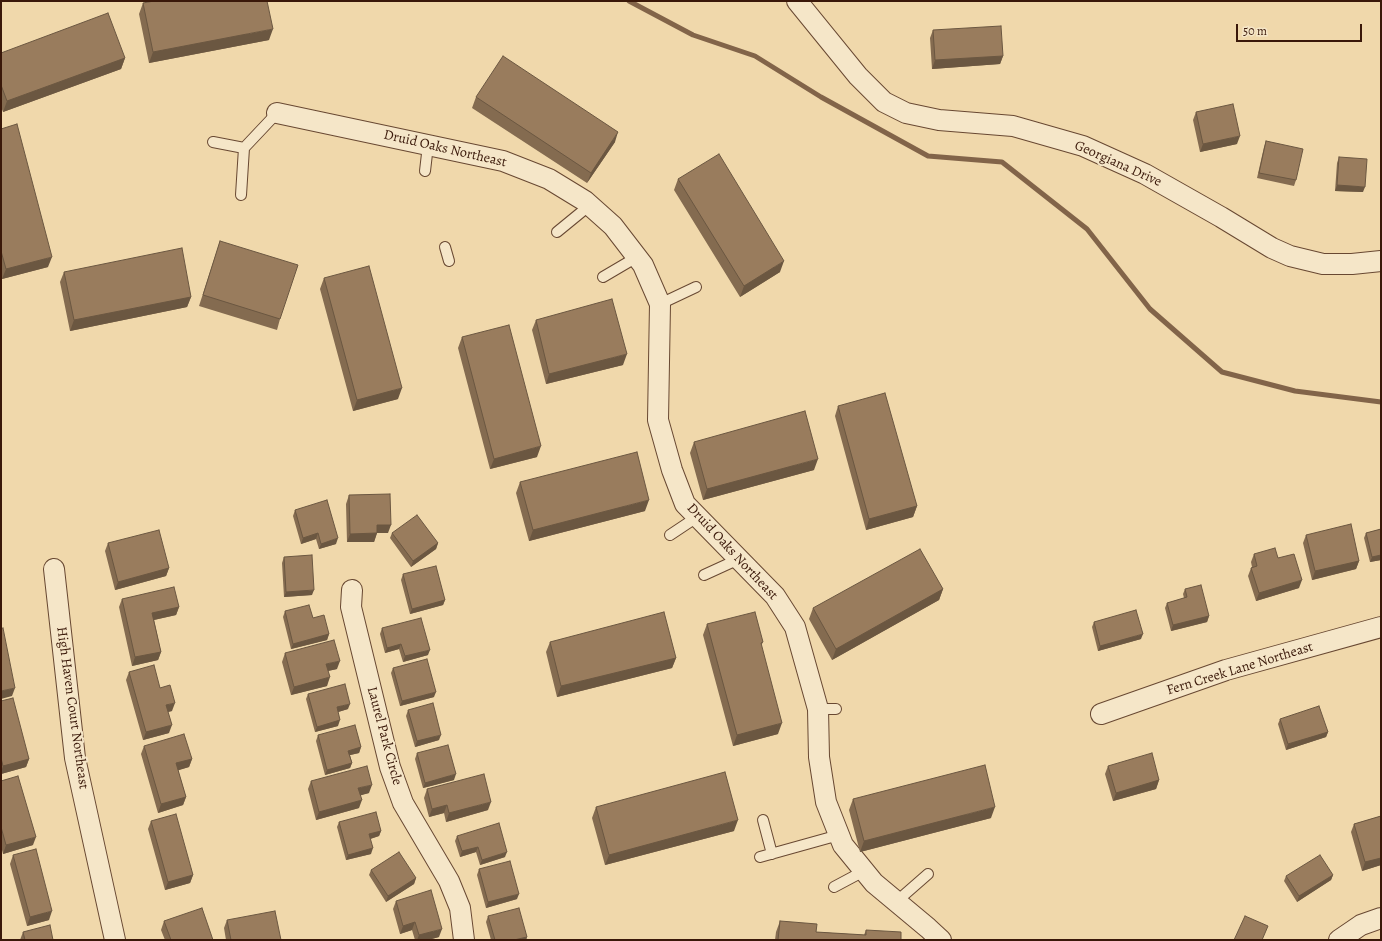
<!DOCTYPE html>
<style>
body{margin:0}
#map{position:relative;width:1382px;height:941px;overflow:hidden;background:#f0d8ab;font-family:Alegreya,serif}
canvas{display:block}
.frame{position:absolute;inset:0;border:2px solid #3a1809;pointer-events:none}
.scale{position:absolute;left:1236px;top:24px;width:126px;height:18px;box-sizing:border-box;border:2px solid #3a1809;border-top:0;padding-left:5px;font-size:12px;line-height:14px;white-space:nowrap;color:#3a1809;-webkit-text-stroke:3px #f5e6c8;paint-order:stroke}
</style>
<div id="map">
<canvas width="1382" height="941"></canvas>
<div class="frame"></div>
<div class="scale">50 m</div>
</div>
<script>
const g = document.querySelector('canvas').getContext('2d');
g.lineJoin = 'round';
const poly = rows => new Path2D(rows.map(r => 'M' + r).join(''));
function stroke(path, color, width, dash) { g.strokeStyle = color; g.lineWidth = width; g.lineCap = dash ? 'butt' : 'round'; g.setLineDash(dash || []); g.stroke(path); }
function fill(path, color) { g.fillStyle = color; g.fill(path, 'evenodd'); }
function drawText(font, color, halo, rows, align = 'center') {
  g.font = font + ' Alegreya,serif'; g.lineWidth = 4; g.setLineDash([]); g.textBaseline = 'middle'; g.strokeStyle = halo; g.fillStyle = color; for (const [text, x, y, turn = 0] of rows) {
    g.save(); g.translate(x, y); g.rotate((+turn || 0) * Math.PI / 180); g.textAlign = isNaN(turn) ? turn : align; if (halo) g.strokeText(text, 0, 0); g.fillText(text, 0, 0); g.restore();
  }
}
stroke(poly([
 [629,1,693,35,755,56,821,97,928,156,1002,162,1087,229,1150,309,1222,372,1295,391,1381,402]
]), '#826449', 5);
const service = poly([
 [213,142,244,148],
 [425,171,428,145],
 [241,195,244,148,277,113],
 [557,232,590,205],
 [445,247,449,261],
 [603,277,637,257],
 [660,304,696,287],
 [670,535,697,517],
 [704,575,739,559],
 [818,709,836,709],
 [763,820,772,854],
 [760,857,839,835],
 [834,887,864,871],
 [896,902,928,874]
]);
const minor = poly([
 [797,1,858,76,884,102,906,113,939,120,1013,126,1083,146,1145,174,1221,217,1272,248,1290,256,1323,264,1352,264,1381,261],
 [277,113,503,161,549,179,585,201,613,226,643,265,660,304,658,420,672,470,685,504,775,596,795,627,818,709,819,757,826,802,843,845,874,883,928,928,941,940],
 [54,569,75,758,115,940],
 [352,590,351,607,390,767,403,803,449,881,460,908,464,940],
 [1101,714,1226,670,1381,627],
 [1339,940,1361,925,1381,918]
]);
stroke(service, '#684832', 12);
stroke(minor, '#684832', 22);
stroke(service, '#f5e6c8', 10);
stroke(minor, '#f5e6c8', 20);
fill(poly([
 [143,3,269,40,149,63,139,14],
 [933,30,1003,56,1000,64,932,69,930,38],
 [1,53,125,58,121,69,3,112,1,107],
 [476,97,615,142,587,183,472,108],
 [1196,112,1237,144,1200,152,1193,120],
 [1,129,48,267,2,279,1,277],
 [1266,141,1296,180,1294,186,1257,178,1264,147],
 [1339,157,1363,192,1335,191,1337,163],
 [678,179,780,272,740,297,674,190],
 [220,241,280,319,277,330,199,306],
 [64,272,191,297,187,307,70,331,60,282],
 [324,278,398,399,353,411,320,289],
 [536,320,623,365,546,384,532,330],
 [462,337,537,457,490,469,458,348],
 [838,406,917,506,913,517,866,530,835,416],
 [694,442,814,470,703,500,690,453],
 [520,482,645,511,529,541,516,493],
 [349,495,388,533,377,533,374,542,347,542,346,504],
 [295,510,336,544,319,549,316,539,301,544,293,516],
 [1381,529,1381,560,1370,562,1364,538,1366,533],
 [392,533,438,543,436,549,411,567,390,538],
 [1306,535,1359,561,1356,569,1312,580,1303,543],
 [108,543,169,568,166,576,115,590,105,551],
 [1254,554,1278,558,1299,588,1256,601,1248,576,1251,568,1252,567,1251,562],
 [284,557,312,595,284,597,282,563],
 [403,574,445,600,443,605,410,614,401,580],
 [943,589,939,600,832,660,809,619,813,608],
 [1185,589,1209,616,1207,622,1171,631,1165,608,1167,603,1184,598,1183,594],
 [122,599,179,607,176,615,154,620,161,652,158,660,132,666,119,607],
 [285,611,313,618,329,634,327,640,291,649,283,617],
 [1094,622,1141,639,1098,651,1092,627],
 [707,624,763,642,761,646,778,734,733,746,703,635],
 [382,628,428,655,403,662,399,649,385,653,380,634],
 [550,642,676,658,672,668,557,697,546,652],
 [285,653,337,669,328,671,327,686,291,695,282,662],
 [393,668,434,697,400,706,391,673],
 [129,672,160,688,172,711,168,712,169,733,143,740,126,680],
 [308,694,348,709,338,712,338,726,315,732,306,699],
 [1,701,29,759,26,767,1,774],
 [408,710,439,740,415,747,406,716],
 [1280,719,1328,732,1326,737,1286,750,1278,724],
 [318,735,361,747,359,753,350,755,352,763,350,768,325,775,316,741],
 [144,746,192,759,189,767,178,770,186,797,183,805,158,813,141,754],
 [417,753,454,780,423,788,415,759],
 [1108,766,1159,780,1156,789,1113,801,1105,774],
 [1,781,33,845,3,854,1,846],
 [311,781,369,793,360,795,359,808,316,820,308,789],
 [427,789,488,810,446,822,444,813,429,817,424,798],
 [853,799,991,818,860,852,849,810],
 [596,807,734,831,605,865,592,818],
 [1381,816,1381,865,1362,871,1351,832,1354,824],
 [151,821,193,875,190,883,165,890,148,829],
 [339,822,381,831,379,836,370,839,371,854,346,860,337,827],
 [457,836,505,857,480,865,476,852,460,857,455,841],
 [13,855,49,920,27,926,10,864],
 [479,869,517,899,486,908,477,875],
 [371,870,416,878,414,884,386,902,369,875],
 [1333,875,1331,880,1297,902,1284,881,1286,876],
 [396,901,439,937,428,940,415,940,412,930,400,934,393,909],
 [488,916,527,937,526,940,491,940,486,922],
 [227,920,281,940,226,940,224,928],
 [164,921,213,940,165,940,161,930],
 [780,921,816,932,864,935,866,930,901,940,775,940,776,932],
 [23,932,53,940,20,940]
]), '#846b50');
fill(poly([
 [273,29,269,40,149,63,153,52],
 [1003,56,1000,64,932,69,935,60],
 [125,58,121,69,3,112,7,101],
 [618,132,615,142,587,183,591,173],
 [1240,136,1237,144,1200,152,1203,144],
 [1337,185,1365,187,1363,192,1335,191],
 [52,257,48,267,2,279,6,269],
 [784,261,780,272,740,297,744,286],
 [191,297,187,307,70,331,74,320],
 [627,354,623,365,546,384,549,374],
 [402,388,398,399,353,411,357,400],
 [541,446,537,457,490,469,494,459],
 [818,459,814,470,703,500,707,489],
 [649,500,645,511,529,541,533,530],
 [917,506,913,517,866,530,869,519],
 [377,525,391,525,388,533,374,533],
 [318,533,316,539,301,544,303,538],
 [377,533,374,542,347,542,350,534],
 [338,538,336,544,319,549,321,544],
 [438,543,436,549,411,567,413,561],
 [1381,555,1381,560,1370,562,1372,557],
 [1359,561,1356,569,1312,580,1315,571],
 [169,568,166,576,115,590,118,582],
 [1302,580,1299,588,1256,601,1259,593],
 [943,589,939,600,832,660,836,649],
 [314,590,312,595,284,597,286,592],
 [445,600,443,605,410,614,412,609],
 [179,607,176,615,149,621,152,613],
 [1209,616,1207,622,1171,631,1173,625],
 [329,634,327,640,291,649,293,644],
 [1143,634,1141,639,1098,651,1100,646],
 [401,644,399,649,385,653,387,648],
 [430,650,428,655,403,662,405,656],
 [161,652,158,660,132,666,135,657],
 [676,658,672,668,557,697,561,686],
 [340,661,337,669,323,672,326,664],
 [330,677,327,686,291,695,294,687],
 [15,688,12,696,1,699,1,691],
 [436,692,434,697,400,706,402,701],
 [175,703,172,711,163,713,166,705],
 [350,704,348,709,335,713,337,707],
 [340,720,338,726,315,732,317,727],
 [782,723,778,734,733,746,737,735],
 [172,725,169,733,143,740,146,732],
 [1328,732,1326,737,1286,750,1288,744],
 [441,735,439,740,415,747,417,741],
 [361,747,359,753,346,756,348,751],
 [29,759,26,767,1,774,1,772,3,766],
 [192,759,189,767,173,772,176,763],
 [352,763,350,768,325,775,327,770],
 [456,774,454,780,423,788,425,783],
 [1159,780,1156,789,1113,801,1116,793],
 [372,785,369,793,355,797,358,788],
 [186,797,183,805,158,813,161,804],
 [362,800,359,808,316,820,319,812],
 [491,802,488,810,446,822,449,813],
 [447,805,444,813,429,817,432,809],
 [995,807,991,818,860,852,864,841],
 [738,820,734,831,605,865,609,855],
 [381,831,379,836,367,840,369,834],
 [36,837,33,845,3,854,6,845],
 [478,847,476,852,460,857,462,851],
 [373,848,371,854,346,860,348,855],
 [507,852,505,857,480,865,482,860],
 [1381,858,1381,865,1362,871,1365,862],
 [193,875,190,883,165,890,168,882],
 [1333,875,1331,880,1297,902,1299,896],
 [416,878,414,884,386,902,388,896],
 [519,894,517,899,486,908,488,902],
 [52,911,49,920,27,926,30,917],
 [415,922,412,930,400,934,403,926],
 [442,929,439,937,428,940,417,940,419,935],
 [527,937,526,940,514,940]
]), '#6b5741');
const building = poly([
 [154,1,267,1,273,29,153,52,143,3,154,1],
 [108,13,125,58,7,101,1,85,1,53,108,13],
 [1001,26,1003,56,935,60,933,30,1001,26],
 [503,56,618,132,591,173,476,97,503,56],
 [1233,104,1240,136,1203,144,1196,112,1233,104],
 [17,124,52,257,6,269,1,251,1,129,17,124],
 [1266,141,1303,149,1296,180,1259,173,1266,141],
 [719,154,784,261,744,286,678,179,719,154],
 [1339,157,1367,159,1365,187,1337,185,1339,157],
 [220,241,298,265,280,319,203,295,220,241],
 [182,248,191,297,74,320,64,272,182,248],
 [369,266,402,388,357,400,324,278,369,266],
 [612,299,627,354,549,374,536,320,612,299],
 [509,325,541,446,494,459,462,337,509,325],
 [885,393,917,506,869,519,838,406,885,393],
 [805,411,818,459,707,489,694,442,805,411],
 [637,452,649,500,533,530,520,482,637,452],
 [390,494,391,525,377,525,377,533,350,534,349,495,390,494],
 [327,500,338,538,321,544,318,533,303,538,295,510,327,500],
 [417,515,438,543,413,561,392,533,417,515],
 [1351,524,1359,561,1315,571,1306,535,1351,524],
 [1381,529,1381,555,1372,557,1366,533,1381,529],
 [159,530,169,568,118,582,108,543,159,530],
 [1275,548,1278,558,1294,554,1302,580,1259,593,1251,568,1257,566,1254,554,1275,548],
 [920,549,943,589,836,649,813,608,920,549],
 [312,555,314,590,286,592,284,557,312,555],
 [436,566,445,600,412,609,403,574,436,566],
 [1201,585,1209,616,1173,625,1167,603,1187,597,1185,589,1201,585],
 [174,587,179,607,152,613,161,652,135,657,122,599,174,587],
 [309,605,313,618,324,615,329,634,293,644,285,611,309,605],
 [1136,610,1143,634,1100,646,1094,622,1136,610],
 [664,612,676,658,561,686,550,642,664,612],
 [755,612,763,642,761,643,782,723,737,735,707,624,755,612],
 [421,618,430,650,405,656,401,644,387,648,382,628,421,618],
 [3,628,15,688,1,691,1,629,3,628],
 [334,640,340,661,326,664,330,677,294,687,285,653,334,640],
 [427,659,436,692,402,701,393,668,427,659],
 [154,665,160,688,170,685,175,703,166,705,172,725,146,732,129,672,154,665],
 [345,684,350,704,337,707,340,720,317,727,308,694,345,684],
 [13,698,29,759,3,766,1,758,1,701,13,698],
 [433,703,441,735,417,741,408,710,433,703],
 [1319,706,1328,732,1288,744,1280,719,1319,706],
 [355,725,361,747,348,751,352,763,327,770,318,735,355,725],
 [184,734,192,759,176,763,186,797,161,804,144,746,184,734],
 [448,745,456,774,425,783,417,753,448,745],
 [1152,753,1159,780,1116,793,1108,766,1152,753],
 [985,765,995,807,864,841,853,799,985,765],
 [367,766,372,785,358,788,362,800,319,812,311,781,367,766],
 [725,772,738,820,609,855,596,807,725,772],
 [484,774,491,802,449,813,447,805,432,809,427,789,484,774],
 [18,776,36,837,6,845,1,827,1,781,18,776],
 [376,812,381,831,369,834,373,848,348,855,339,822,376,812],
 [176,814,193,875,168,882,151,821,176,814],
 [1381,816,1381,858,1365,862,1354,824,1381,816],
 [499,823,507,852,482,860,478,847,462,851,457,836,499,823],
 [36,849,52,911,30,917,13,855,36,849],
 [399,852,416,878,388,896,371,870,399,852],
 [1320,855,1333,875,1299,896,1286,876,1320,855],
 [510,861,519,894,488,902,479,869,510,861],
 [431,890,442,929,419,935,415,922,403,926,396,901,431,890],
 [202,908,213,940,171,940,164,921,202,908],
 [519,908,527,937,514,940,495,940,488,916,519,908],
 [275,911,281,940,231,940,227,920,275,911],
 [1245,916,1268,926,1262,940,1234,940,1245,916],
 [780,921,817,924,816,932,866,935,866,930,901,932,901,940,778,940,780,921],
 [50,925,53,940,25,940,23,932,50,925]
]);
fill(building, '#997c5d');
stroke(building, '#6b5741', 1);
drawText('14px', '#3a1809', '#f5e6c8', [
 ["Druid Oaks Northeast",445,149,13],
 ["Georgiana Drive",1118,164,24],
 ["Druid Oaks Northeast",732,552,47],
 ["Fern Creek Lane Northeast",1240,669,-17],
 ["High Haven Court Northeast",72,708,82],
 ["Laurel Park Circle",384,736,75]
]);
</script>
